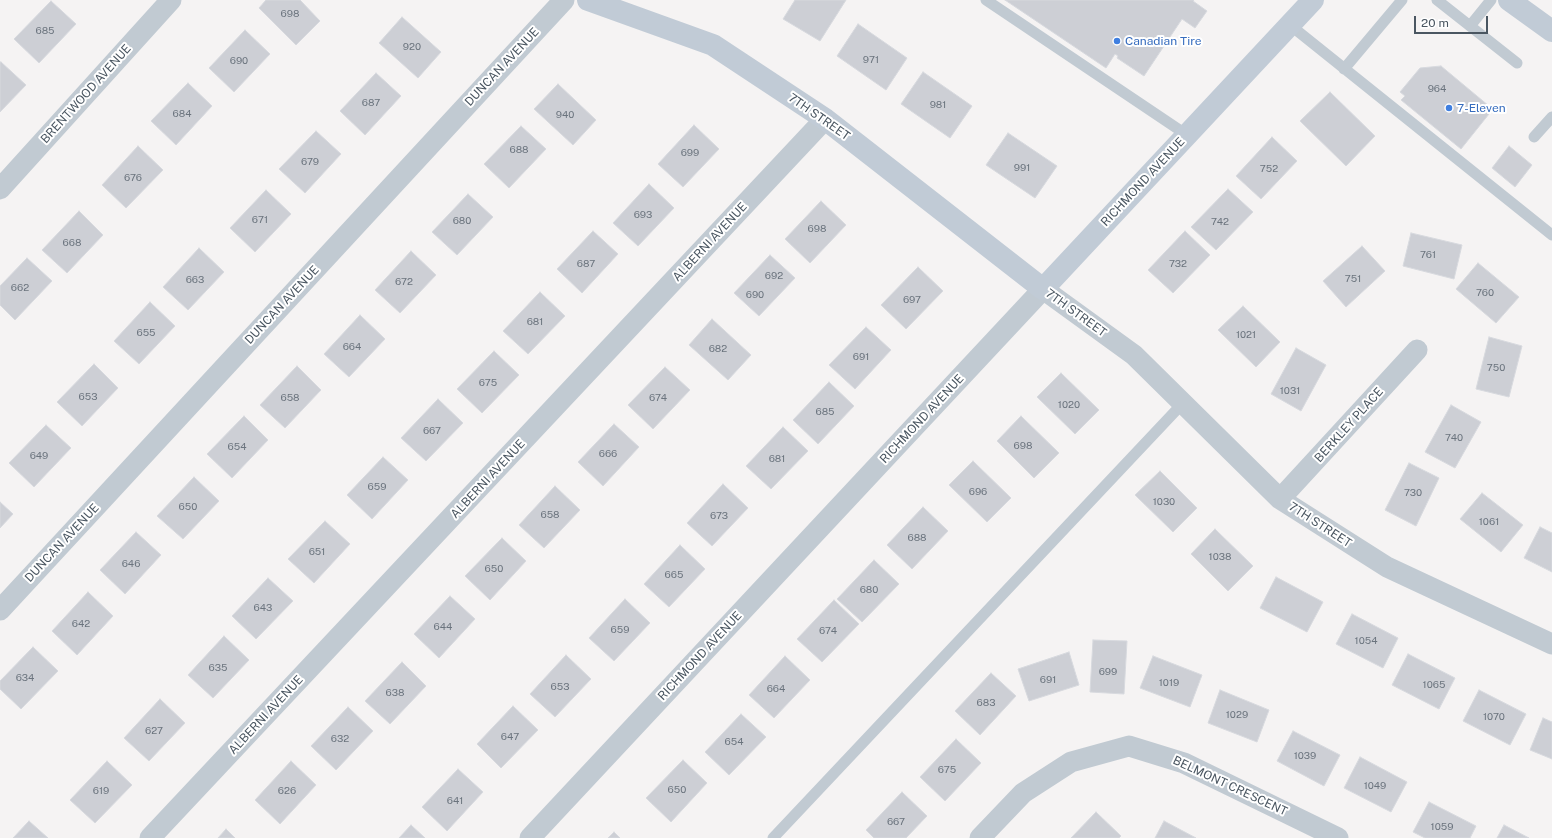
<!DOCTYPE html>
<style>
body{margin:0}
#map{position:relative;width:1552px;height:838px;overflow:hidden;background:#f5f3f3;font-family:"Public Sans",sans-serif}
canvas{display:block}
.scale{position:absolute;left:1414px;top:16px;width:74px;height:18px;box-sizing:border-box;border:2px solid #4a5661;border-top:0;padding-left:5px;font-size:12px;line-height:14px;white-space:nowrap;color:#4a5661;-webkit-text-stroke:3px #fff;paint-order:stroke}
</style>
<div id="map">
<canvas width="1552" height="838"></canvas>
<div class="scale">20 m</div>
</div>
<script>
const g = document.querySelector('canvas').getContext('2d');
g.lineJoin = 'round';
function fill(path, color) { g.fillStyle = color; g.fill(path, 'evenodd'); }
const poly = rows => new Path2D(rows.map(r => 'M' + r).join(''));
function stroke(path, color, width, dash) { g.strokeStyle = color; g.lineWidth = width; g.lineCap = dash ? 'butt' : 'round'; g.setLineDash(dash || []); g.stroke(path); }
function drawText(font, color, halo, rows, align = 'center') {
  g.font = font + ' "Public Sans",sans-serif'; g.lineWidth = 4; g.setLineDash([]); g.textBaseline = 'middle'; g.strokeStyle = halo; g.fillStyle = color; for (const [text, x, y, turn = 0] of rows) {
    g.save(); g.translate(x, y); g.rotate((+turn || 0) * Math.PI / 180); g.textAlign = isNaN(turn) ? turn : align; if (halo) g.strokeText(text, 0, 0); g.fillText(text, 0, 0); g.restore();
  }
}
const building = poly([
 [266,0,300,0,320,21,296,45,259,8,266,0],
 [795,0,846,0,820,41,783,19,795,0],
 [1005,0,1194,0,1193,1,1207,11,1195,28,1182,19,1144,76,1117,58,1118,56,1115,54,1106,68,1005,0],
 [51,1,76,24,39,63,14,39,51,1],
 [402,17,441,52,418,78,379,43,402,17],
 [858,24,907,58,886,90,837,56,858,24],
 [245,30,270,54,234,92,209,68,245,30],
 [1,62,26,85,0,112,0,62,1,62],
 [1441,66,1489,106,1485,110,1489,114,1461,149,1401,100,1405,96,1400,92,1420,68,1441,66],
 [923,72,972,106,950,138,901,104,923,72],
 [376,73,401,96,365,135,340,111,376,73],
 [188,83,212,106,176,145,151,121,188,83],
 [558,84,596,120,573,145,534,109,558,84],
 [1330,92,1375,136,1346,166,1300,121,1330,92],
 [694,125,719,149,683,187,658,164,694,125],
 [521,126,546,149,509,188,484,164,521,126],
 [316,131,341,154,305,193,279,169,316,131],
 [1008,133,1057,166,1035,198,986,165,1008,133],
 [1272,137,1297,161,1261,199,1236,176,1272,137],
 [138,146,163,170,126,208,102,185,138,146],
 [1509,146,1532,165,1515,187,1492,168,1509,146],
 [649,184,674,208,638,246,613,223,649,184],
 [1228,189,1253,212,1216,250,1191,227,1228,189],
 [266,190,291,214,255,252,230,228,266,190],
 [468,194,493,217,457,255,432,232,468,194],
 [821,201,846,225,810,263,785,239,821,201],
 [79,211,103,235,67,273,42,250,79,211],
 [593,231,618,254,582,293,557,269,593,231],
 [1185,231,1210,255,1173,293,1148,270,1185,231],
 [1411,233,1462,245,1454,279,1403,266,1411,233],
 [1362,246,1385,271,1346,307,1323,281,1362,246],
 [199,248,224,272,188,310,163,287,199,248],
 [411,251,436,275,400,313,375,290,411,251],
 [770,255,795,278,759,316,734,293,770,255],
 [27,258,52,281,15,320,0,305,0,286,27,258],
 [1478,263,1519,297,1496,323,1456,289,1478,263],
 [918,267,943,291,906,329,881,305,918,267],
 [540,292,565,316,528,354,503,331,540,292],
 [150,302,175,326,139,364,114,341,150,302],
 [1243,306,1280,342,1256,367,1218,330,1243,306],
 [360,315,385,339,349,377,324,354,360,315],
 [712,319,751,355,728,380,689,345,712,319],
 [866,327,891,350,855,389,829,365,866,327],
 [1489,337,1522,346,1509,397,1476,389,1489,337],
 [1296,348,1326,365,1301,411,1271,394,1296,348],
 [494,351,519,375,482,413,457,389,494,351],
 [94,364,118,388,82,426,57,402,94,364],
 [297,366,321,390,285,428,260,405,297,366],
 [665,367,690,390,653,429,628,405,665,367],
 [1061,373,1099,410,1075,434,1037,397,1061,373],
 [829,382,854,406,818,444,793,420,829,382],
 [438,399,463,423,426,461,401,438,438,399],
 [1451,405,1481,422,1455,468,1425,452,1451,405],
 [244,416,268,440,232,478,207,454,244,416],
 [1021,416,1059,453,1034,478,997,441,1021,416],
 [614,424,639,447,603,486,578,462,614,424],
 [46,425,71,448,34,487,9,463,46,425],
 [783,427,808,451,771,489,746,466,783,427],
 [383,457,408,480,372,519,347,495,383,457],
 [973,461,1011,498,987,522,949,485,973,461],
 [1409,463,1439,478,1416,526,1385,510,1409,463],
 [1160,471,1197,508,1173,532,1135,495,1160,471],
 [194,477,219,501,183,539,157,516,194,477],
 [723,484,748,508,712,546,687,523,723,484],
 [555,486,580,510,544,548,519,525,555,486],
 [1482,493,1523,525,1501,552,1460,519,1482,493],
 [0,502,13,514,0,528,0,502],
 [923,507,948,531,912,569,887,545,923,507],
 [325,521,350,544,314,583,288,559,325,521],
 [1540,527,1552,533,1552,572,1524,558,1540,527],
 [1215,529,1253,566,1228,591,1191,554,1215,529],
 [136,532,161,555,125,594,100,570,136,532],
 [502,538,526,561,490,600,465,576,502,538],
 [680,545,705,569,669,607,644,584,680,545],
 [874,560,899,584,862,622,837,599,874,560],
 [1276,577,1323,602,1307,632,1260,608,1276,577],
 [268,578,293,601,256,639,232,616,268,578],
 [88,592,113,616,77,655,52,631,88,592],
 [450,596,475,619,439,658,414,634,450,596],
 [625,599,650,623,614,661,589,638,625,599],
 [834,600,859,624,822,662,797,639,834,600],
 [1352,614,1398,638,1383,668,1336,644,1352,614],
 [224,636,249,660,213,698,188,675,224,636],
 [1093,640,1127,641,1124,694,1090,692,1093,640],
 [33,647,58,671,21,709,0,689,0,681,33,647],
 [1069,652,1079,685,1029,701,1018,669,1069,652],
 [1408,654,1455,678,1439,709,1392,685,1408,654],
 [566,655,591,679,555,717,530,694,566,655],
 [785,656,810,680,774,718,749,695,785,656],
 [1153,656,1202,675,1190,707,1140,688,1153,656],
 [402,662,426,686,390,724,365,701,402,662],
 [991,673,1016,696,980,735,955,711,991,673],
 [1220,690,1269,710,1257,742,1208,723,1220,690],
 [1479,690,1526,714,1510,745,1463,721,1479,690],
 [160,699,185,723,149,761,124,738,160,699],
 [513,706,538,730,501,768,477,744,513,706],
 [348,707,373,731,336,770,311,746,348,707],
 [741,714,766,737,729,775,705,752,741,714],
 [1543,718,1552,722,1552,759,1530,750,1543,718],
 [1293,731,1340,755,1324,786,1277,761,1293,731],
 [956,739,981,763,945,801,920,777,956,739],
 [1360,757,1407,782,1391,812,1344,788,1360,757],
 [683,760,707,783,671,822,646,798,683,760],
 [107,761,132,785,95,823,70,800,107,761],
 [291,761,316,785,280,824,255,800,291,761],
 [458,769,483,792,447,831,422,807,458,769],
 [902,792,927,816,906,838,874,838,866,830,902,792],
 [1429,802,1476,826,1470,838,1425,838,1413,832,1429,802],
 [1096,812,1121,836,1119,838,1071,838,1096,812],
 [29,821,48,838,13,838,29,821],
 [1164,821,1196,838,1155,838,1164,821],
 [411,825,425,838,399,838,411,825],
 [1504,825,1529,838,1497,838,1504,825],
 [226,829,235,838,218,838,226,829],
 [614,832,620,838,608,838,614,832]
]);
fill(building, '#cdcfd5');
stroke(building, '#d7d9de', 1);
stroke(poly([
 [986,0,1187,135],
 [1437,0,1517,63],
 [1290,25,1552,235],
 [1470,26,1491,0],
 [1344,69,1402,0],
 [1534,137,1552,117],
 [773,838,1183,403]
]), '#c1cad2', 11);
stroke(poly([
 [0,189,171,0],
 [1280,499,1417,350],
 [0,610,564,0],
 [150,838,825,119],
 [530,838,1043,289,1134,355,1280,499,1387,567,1552,644],
 [980,838,1023,793,1071,762,1129,746,1184,763,1338,838]
]), '#c1cad2', 21);
stroke(poly([
 [588,0,713,45,825,119,1043,289,1313,0],
 [1509,0,1552,31]
]), '#c1cbd6', 22);
for (const [x, y, r, color] of [
 [1117,41,4,"#3f7fe0"],
 [1449,108,4,"#3f7fe0"]
]) { const dot = new Path2D(); dot.arc(x, y, r, 0, 2 * Math.PI); g.fillStyle = color; g.fill(dot); stroke(dot, '#fff', 1.5); }
drawText('10px', '#6b747e', null, [
 ["698",290,14],
 ["685",45,31],
 ["920",412,47],
 ["971",871,60],
 ["690",239,61],
 ["964",1437,89],
 ["687",371,103],
 ["981",938,105],
 ["684",182,114],
 ["940",565,115],
 ["688",519,150],
 ["699",690,153],
 ["679",310,162],
 ["991",1022,168],
 ["752",1269,169],
 ["676",133,178],
 ["693",643,215],
 ["671",260,220],
 ["680",462,221],
 ["742",1220,222],
 ["698",817,229],
 ["668",72,243],
 ["761",1428,255],
 ["687",586,264],
 ["732",1178,264],
 ["692",774,276],
 ["751",1353,279],
 ["663",195,280],
 ["672",404,282],
 ["662",20,288],
 ["760",1485,293],
 ["690",755,295],
 ["697",912,300],
 ["681",535,322],
 ["655",146,333],
 ["1021",1246,335],
 ["664",352,347],
 ["682",718,349],
 ["691",861,357],
 ["750",1496,368],
 ["675",488,383],
 ["1031",1290,391],
 ["653",88,397],
 ["658",290,398],
 ["674",658,398],
 ["1020",1069,405],
 ["685",825,412],
 ["667",432,431],
 ["740",1454,438],
 ["698",1023,446],
 ["654",237,447],
 ["666",608,454],
 ["649",39,456],
 ["681",777,459],
 ["659",377,487],
 ["696",978,492],
 ["730",1413,493],
 ["1030",1164,502],
 ["650",188,507],
 ["658",550,515],
 ["673",719,516],
 ["1061",1489,522],
 ["688",917,538],
 ["651",317,552],
 ["1038",1220,557],
 ["646",131,564],
 ["650",494,569],
 ["665",674,575],
 ["680",869,590],
 ["643",263,608],
 ["642",81,624],
 ["644",443,627],
 ["659",620,630],
 ["674",828,631],
 ["1054",1366,641],
 ["635",218,668],
 ["699",1108,672],
 ["634",25,678],
 ["691",1048,680],
 ["1019",1169,683],
 ["1065",1434,685],
 ["653",560,687],
 ["664",776,689],
 ["638",395,693],
 ["683",986,703],
 ["1029",1237,715],
 ["1070",1494,717],
 ["627",154,731],
 ["647",510,737],
 ["632",340,739],
 ["654",734,742],
 ["1039",1305,756],
 ["675",947,770],
 ["1049",1375,786],
 ["650",677,790],
 ["619",101,791],
 ["626",287,791],
 ["641",455,801],
 ["667",896,822],
 ["1059",1442,827]
]);
drawText('12px', '#366cbe', '#fff', [
 ["Canadian Tire",1125,41],
 ["7-Eleven",1457,108]
], 'left');
drawText('12px', '#4a5661', '#fff', [
 ["DUNCAN AVENUE",502,67,-47],
 ["BRENTWOOD AVENUE",86,94,-48],
 ["7TH STREET",819,117,35],
 ["RICHMOND AVENUE",1143,182,-47],
 ["ALBERNI AVENUE",710,242,-47],
 ["DUNCAN AVENUE",282,305,-47],
 ["7TH STREET",1076,313,36],
 ["RICHMOND AVENUE",922,419,-47],
 ["BERKLEY PLACE",1349,425,-48],
 ["ALBERNI AVENUE",488,479,-47],
 ["7TH STREET",1320,525,33],
 ["DUNCAN AVENUE",62,543,-47],
 ["RICHMOND AVENUE",700,656,-47],
 ["ALBERNI AVENUE",266,715,-47],
 ["BELMONT CRESCENT",1230,786,25]
]);
</script>
